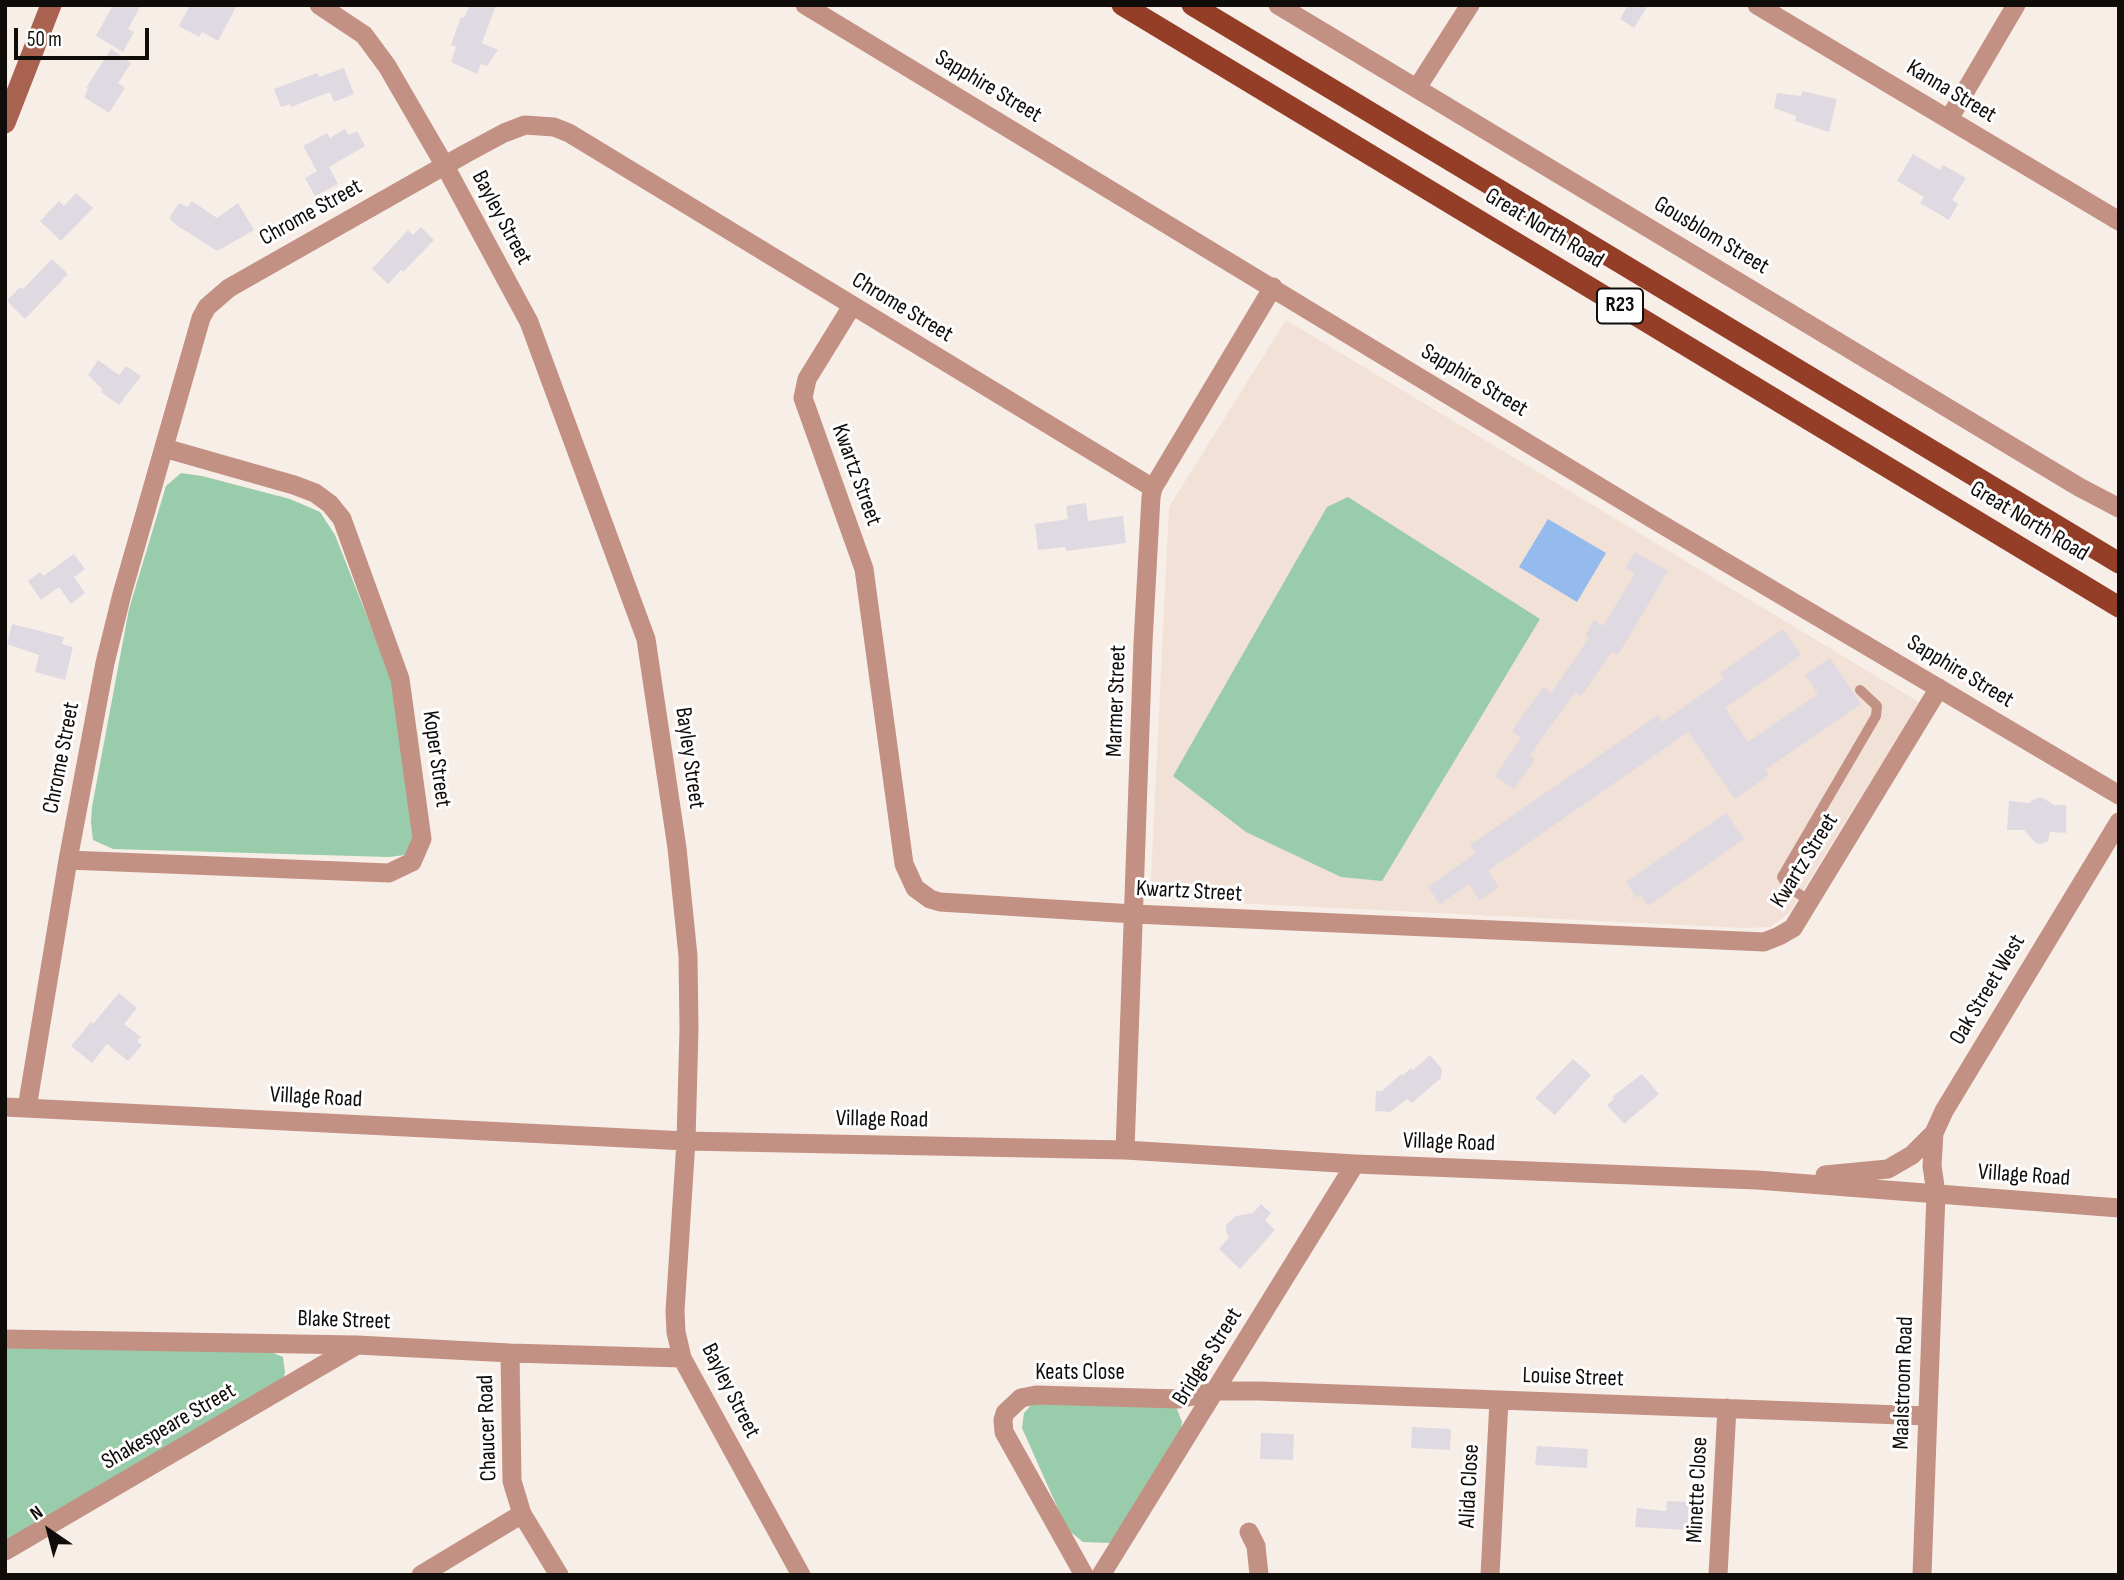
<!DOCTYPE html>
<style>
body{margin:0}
#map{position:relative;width:2124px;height:1580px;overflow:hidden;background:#f8eee8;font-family:"Sofia Sans Condensed",sans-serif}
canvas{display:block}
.frame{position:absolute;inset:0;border:7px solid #0f0c0a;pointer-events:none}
.north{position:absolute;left:14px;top:1496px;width:70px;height:70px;-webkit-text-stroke:5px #fefefe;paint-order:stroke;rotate:325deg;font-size:19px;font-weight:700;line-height:28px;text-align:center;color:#0f0c0a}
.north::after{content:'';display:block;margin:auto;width:24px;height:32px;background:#0f0c0a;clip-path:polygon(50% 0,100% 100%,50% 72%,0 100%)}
.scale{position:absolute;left:14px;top:28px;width:135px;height:32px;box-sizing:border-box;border:4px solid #0f0c0a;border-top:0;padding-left:9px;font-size:21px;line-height:24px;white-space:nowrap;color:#0f0c0a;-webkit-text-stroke:5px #fefefe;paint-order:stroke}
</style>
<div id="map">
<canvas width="2124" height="1580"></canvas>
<div class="frame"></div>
<div class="north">N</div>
<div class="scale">50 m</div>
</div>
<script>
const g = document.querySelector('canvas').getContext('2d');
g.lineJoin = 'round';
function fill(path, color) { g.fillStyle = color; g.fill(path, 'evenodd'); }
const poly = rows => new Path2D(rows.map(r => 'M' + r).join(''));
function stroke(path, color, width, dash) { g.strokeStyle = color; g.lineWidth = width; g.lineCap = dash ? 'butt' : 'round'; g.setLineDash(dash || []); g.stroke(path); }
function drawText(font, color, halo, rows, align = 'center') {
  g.font = font + ' "Sofia Sans Condensed",sans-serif'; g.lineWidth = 6; g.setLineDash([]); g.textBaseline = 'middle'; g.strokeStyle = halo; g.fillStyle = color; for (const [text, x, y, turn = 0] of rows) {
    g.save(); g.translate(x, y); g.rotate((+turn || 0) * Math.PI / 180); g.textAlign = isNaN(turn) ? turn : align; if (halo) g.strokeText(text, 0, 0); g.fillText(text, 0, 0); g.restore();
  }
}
fill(poly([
 [1286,320,1919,702,1790,912,1771,927,1744,928,1175,900,1158,896,1151,880,1169,507]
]), '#f1e1d6');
fill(poly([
 [181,473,202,476,290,499,320,512,335,535,392,680,417,841,405,855,389,857,113,849,93,840,91,822,92,807,129,609,166,486],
 [1348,497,1540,619,1382,881,1341,877,1246,832,1173,776,1327,507],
 [5,1340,268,1351,283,1357,285,1373,282,1382,5,1545],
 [1035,1401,1167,1401,1177,1409,1182,1422,1180,1434,1111,1543,1083,1542,1067,1529,1022,1428,1024,1413]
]), '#9ca');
fill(poly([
 [1548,519,1606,553,1577,602,1519,567]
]), '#95bbee');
fill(poly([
 [113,5,141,5,128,29,134,32,123,52,96,36],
 [190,5,237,5,218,41,202,32,199,37,179,26],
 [470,5,496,5,482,43,498,50,487,66,481,64,477,74,451,62,456,47,451,45,461,17,464,18],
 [1628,5,1648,5,1634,28,1620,19],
 [111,49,131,63,118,83,125,88,109,113,84,97,88,89,86,88],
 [344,68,354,94,334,102,330,92,291,107,290,104,281,107,274,89,317,73,319,77],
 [1802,91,1837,99,1829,132,1795,121,1796,116,1774,108,1777,93,1801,96],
 [345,129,349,135,357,131,365,146,329,167,338,184,315,196,305,178,317,171,303,146,327,133,330,138],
 [1913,154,1940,170,1943,165,1966,178,1952,200,1958,204,1949,220,1920,203,1924,197,1897,181],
 [76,193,93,208,61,241,40,221,59,201,64,206],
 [192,201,217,218,238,203,254,230,217,251,176,225,169,218,179,203,187,207],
 [421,227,434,240,403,272,401,270,388,284,372,269,408,230,413,235],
 [52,259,68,274,25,319,7,301,20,287,23,289],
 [98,360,119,375,126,366,141,376,119,405,101,392,103,390,88,375],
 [1086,503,1088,521,1123,516,1126,543,1066,551,1065,547,1038,550,1035,524,1068,519,1066,506],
 [1635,552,1668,571,1618,655,1612,652,1581,696,1575,692,1530,755,1535,759,1514,789,1495,776,1521,738,1512,731,1543,687,1551,693,1589,638,1585,636,1594,620,1603,626,1635,574,1625,568],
 [74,554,85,569,74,577,85,593,71,604,59,587,41,600,28,581,40,572,43,576],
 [12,624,64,637,62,644,73,647,65,680,35,672,39,655,7,644],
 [1783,629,1801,655,1725,708,1748,742,1818,694,1805,675,1830,658,1861,704,1765,770,1769,775,1735,799,1688,732,1488,871,1499,887,1480,900,1469,884,1440,904,1428,887,1476,853,1470,845,1658,715,1662,722,1724,679,1720,673],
 [2037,798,2043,798,2054,805,2066,805,2066,833,2050,832,2048,841,2042,844,2036,843,2024,830,2007,830,2009,801,2029,803],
 [1726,813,1744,839,1648,906,1641,895,1637,898,1626,882],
 [119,993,137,1008,124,1024,141,1037,137,1041,142,1045,128,1061,107,1044,92,1063,71,1046,91,1022,93,1024],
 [1430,1055,1442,1069,1441,1078,1412,1103,1407,1099,1390,1112,1375,1111,1376,1091,1382,1091,1401,1074,1402,1076,1411,1068,1413,1070],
 [1573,1059,1591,1075,1555,1115,1535,1098],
 [1642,1074,1659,1094,1624,1124,1607,1105,1614,1099,1612,1097],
 [1261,1204,1271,1213,1265,1220,1275,1230,1240,1269,1219,1249,1229,1237,1226,1232,1226,1225,1236,1216,1253,1213],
 [1412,1427,1451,1429,1450,1450,1411,1448],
 [1261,1433,1294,1434,1293,1460,1260,1459],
 [1537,1446,1588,1449,1587,1468,1535,1465],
 [1667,1501,1689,1502,1687,1530,1635,1527,1637,1508,1666,1511]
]), '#dfdae2');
stroke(poly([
 [1810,901,1788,887,1782,877,1876,716,1877,706,1860,690]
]), '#c39183', 10);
stroke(poly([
 [319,5,364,35,387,66,445,166,529,322,646,639,677,848,688,956,689,1029,686,1141,675,1311,676,1332,682,1358,801,1575],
 [805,5,1656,521,2119,795],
 [1278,5,2079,487,2119,508],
 [1757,5,2119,221],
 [1417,88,1470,5],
 [1949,119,2016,5],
 [852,306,807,379,803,398,864,569,904,864,915,888,930,899,940,902,1134,914,1764,942,1779,936,1793,928,1939,688],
 [68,860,389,873,412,862,422,839,400,679,342,519,330,504,315,493,294,485,164,448],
 [5,1107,686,1141,1125,1150,1355,1164,1757,1180,2119,1208],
 [27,1108,68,860,105,663,122,594,201,318,207,307,229,288,465,154,504,133,525,125,554,127,569,133,1153,488],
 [1125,1150,1143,643,1151,497,1153,488,1273,287],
 [1825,1175,1888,1169,1912,1155,1934,1133],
 [5,1339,357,1345,510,1353,682,1358],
 [510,1353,512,1481,522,1514,559,1575],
 [1249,1532,1256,1546,1259,1575],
 [5,1551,357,1345],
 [421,1575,522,1514],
 [1084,1575,1004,1432,1003,1420,1005,1413,1021,1398,1036,1395,1179,1399,1217,1391,1259,1391,1927,1416],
 [1101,1575,1355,1164],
 [1490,1575,1499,1400],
 [1718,1575,1727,1408],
 [1922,1575,1936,1193,1932,1166,1934,1133,1944,1111,2119,822]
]), '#c39183', 19);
stroke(poly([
 [5,123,51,5]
]), '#a9624f', 21);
stroke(poly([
 [1122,5,2119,607],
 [1192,5,2119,563]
]), '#943e27', 21);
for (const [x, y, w] of [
 [1620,306,46]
]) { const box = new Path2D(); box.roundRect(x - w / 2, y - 17.5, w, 35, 5); g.fillStyle = '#fefefe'; g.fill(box); stroke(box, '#0f0c0a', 2); }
drawText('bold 21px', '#0f0c0a', null, [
 ["R23",1620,306]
]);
drawText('23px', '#0f0c0a', '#fefefe', [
 ["Sapphire Street",988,87,31],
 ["Kanna Street",1951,92,31],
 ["Chrome Street",311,213,-29],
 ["Bayley Street",501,218,62],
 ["Great North Road",1544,229,31],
 ["Gousblom Street",1711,236,31],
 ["Chrome Street",902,308,31],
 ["Sapphire Street",1474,381,31],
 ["Kwartz Street",856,475,70],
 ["Great North Road",2029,522,31],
 ["Sapphire Street",1960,672,31],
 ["Marmer Street",1117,701,-88],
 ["Chrome Street",62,758,-79],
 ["Bayley Street",689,758,82],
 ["Koper Street",436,759,82],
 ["Kwartz Street",1805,861,-58],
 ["Kwartz Street",1189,892,3],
 ["Oak Street West",1988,990,-59],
 ["Village Road",316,1098,3],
 ["Village Road",882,1120,1],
 ["Village Road",1449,1143,2],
 ["Village Road",2024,1176,4],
 ["Blake Street",344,1321,2],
 ["Bridges Street",1208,1357,-58],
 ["Keats Close",1080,1373],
 ["Louise Street",1573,1378,2],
 ["Maalstroom Road",1904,1383,-88],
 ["Bayley Street",730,1391,63],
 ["Shakespeare Street",169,1427,-30],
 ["Chaucer Road",488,1428,-92],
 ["Alida Close",1470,1486,-87],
 ["Minette Close",1698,1490,-87]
]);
</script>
